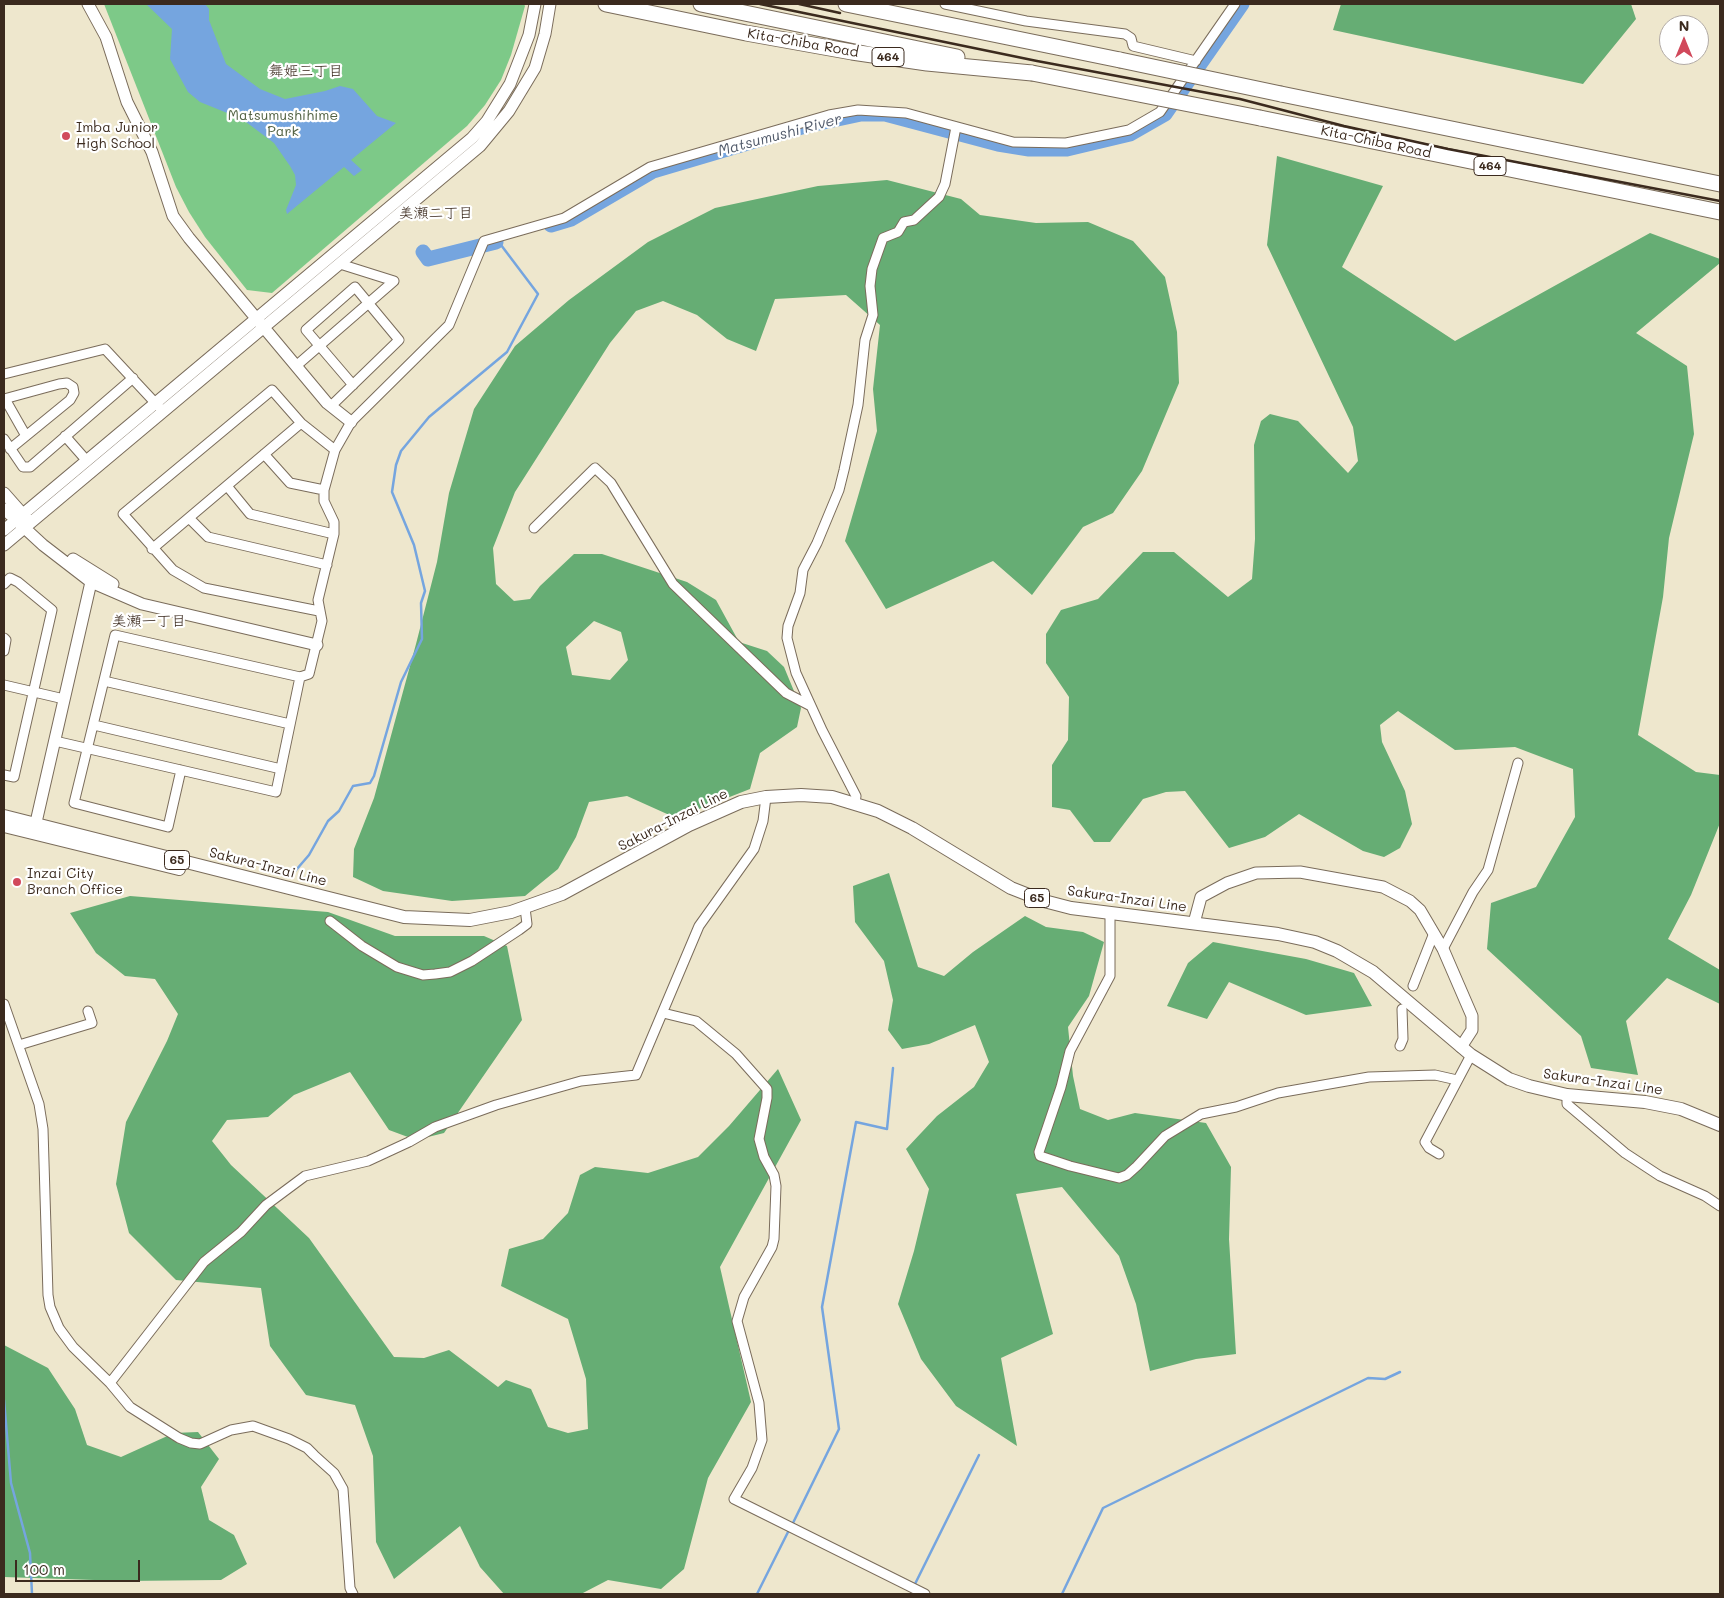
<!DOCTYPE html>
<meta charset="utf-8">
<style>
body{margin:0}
#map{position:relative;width:1724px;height:1598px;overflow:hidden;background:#eee7cd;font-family:Mali,sans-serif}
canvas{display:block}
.frame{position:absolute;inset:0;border:5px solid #3b2a1e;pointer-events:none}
.north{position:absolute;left:1659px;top:15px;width:50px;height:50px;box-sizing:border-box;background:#fff;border:1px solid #b1aaa5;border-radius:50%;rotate:0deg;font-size:14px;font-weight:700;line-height:20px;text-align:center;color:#3b2a1e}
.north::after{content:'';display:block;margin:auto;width:18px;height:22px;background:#d1495b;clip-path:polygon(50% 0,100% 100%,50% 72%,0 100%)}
.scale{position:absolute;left:15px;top:1560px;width:125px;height:22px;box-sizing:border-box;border:2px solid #3b2a1e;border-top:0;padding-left:6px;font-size:15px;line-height:18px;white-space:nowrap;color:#3b2a1e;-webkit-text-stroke:4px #fff;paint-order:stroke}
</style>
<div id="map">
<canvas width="1724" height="1598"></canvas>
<div class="frame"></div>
<div class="north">N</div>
<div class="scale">100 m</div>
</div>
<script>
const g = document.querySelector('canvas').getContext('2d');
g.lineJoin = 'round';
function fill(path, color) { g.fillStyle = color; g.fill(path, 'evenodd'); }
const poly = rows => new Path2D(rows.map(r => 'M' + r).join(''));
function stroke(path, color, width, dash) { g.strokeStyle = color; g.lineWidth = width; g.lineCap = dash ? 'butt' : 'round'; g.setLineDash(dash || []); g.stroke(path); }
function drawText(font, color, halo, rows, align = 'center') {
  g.font = font + ' Mali,"Klee One",sans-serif'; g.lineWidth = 4.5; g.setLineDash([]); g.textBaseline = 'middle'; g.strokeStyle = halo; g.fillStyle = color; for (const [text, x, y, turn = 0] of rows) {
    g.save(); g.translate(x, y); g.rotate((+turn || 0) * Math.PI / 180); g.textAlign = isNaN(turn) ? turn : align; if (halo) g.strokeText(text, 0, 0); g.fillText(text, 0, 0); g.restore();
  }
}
fill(poly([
 [104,4,524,4,525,6,511,55,501,80,485,105,467,126,272,293,247,290,205,237,189,212,176,187]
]), '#7dc988');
fill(poly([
 [1341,4,1631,4,1636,19,1583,84,1333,30],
 [1277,156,1383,186,1342,267,1455,341,1650,233,1720,259,1720,263,1636,333,1687,366,1694,434,1669,538,1663,597,1638,735,1696,772,1720,775,1720,823,1691,895,1668,939,1720,970,1720,1004,1667,978,1626,1021,1638,1075,1591,1068,1581,1036,1487,949,1491,903,1536,887,1575,817,1573,769,1515,747,1455,750,1398,711,1380,725,1382,742,1405,791,1412,824,1400,848,1384,857,1363,851,1299,814,1265,837,1229,848,1185,791,1166,792,1143,799,1110,842,1094,842,1070,810,1052,807,1052,765,1068,740,1069,697,1046,663,1046,634,1061,610,1098,599,1143,552,1174,552,1228,597,1252,579,1255,539,1254,445,1261,421,1270,414,1298,421,1348,473,1358,461,1353,427,1267,245],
 [887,180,961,199,980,215,1036,223,1088,222,1133,241,1165,277,1177,332,1179,383,1142,471,1113,513,1083,527,1032,595,993,561,886,609,845,541,877,431,873,389,880,325,846,295,775,299,756,351,727,339,697,315,663,301,636,311,610,343,515,492,493,548,496,584,514,601,530,599,540,586,574,554,602,554,687,582,716,600,739,642,767,651,784,667,801,708,797,727,760,753,750,789,676,818,627,796,589,802,576,837,558,869,525,896,452,901,383,891,353,877,354,849,374,798,416,644,437,562,449,493,474,409,515,346,569,300,648,242,715,208,818,186],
 [594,621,621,632,628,660,610,680,572,675,566,647],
 [889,873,918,967,944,976,973,952,1025,916,1046,927,1083,932,1104,942,1089,996,1068,1027,1073,1076,1080,1109,1108,1120,1135,1113,1206,1123,1231,1167,1229,1239,1236,1354,1196,1359,1150,1371,1136,1304,1119,1256,1062,1187,1016,1194,1053,1334,1001,1358,1017,1446,956,1406,921,1359,898,1304,914,1251,929,1189,906,1149,937,1116,974,1087,989,1062,975,1025,929,1044,902,1049,888,1030,893,1000,884,961,855,922,853,886],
 [130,896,328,912,395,936,484,936,507,946,522,1020,444,1133,416,1140,389,1130,350,1072,294,1095,268,1117,227,1120,212,1141,231,1165,309,1238,394,1357,424,1358,449,1350,498,1387,506,1380,531,1389,548,1427,568,1433,588,1429,586,1379,568,1319,501,1286,509,1249,543,1239,568,1213,580,1175,595,1167,648,1173,698,1157,729,1126,778,1069,801,1120,720,1267,751,1402,708,1478,684,1569,661,1589,608,1580,581,1594,504,1594,480,1567,460,1526,394,1579,376,1542,373,1456,355,1405,306,1395,270,1346,261,1288,176,1280,129,1233,116,1184,126,1122,167,1041,178,1014,155,979,125,976,96,953,70,913],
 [1213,942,1306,959,1354,973,1372,1006,1306,1015,1229,982,1207,1019,1167,1006,1188,963],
 [4,1345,48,1368,75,1409,87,1445,121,1457,174,1433,198,1432,219,1459,201,1487,209,1520,234,1535,247,1564,221,1580,124,1581,4,1577]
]), '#66ad74');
fill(poly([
 [146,4,205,4,209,9,209,20,226,64,260,89,285,99,325,91,340,86,353,89,377,116,396,123,351,160,362,170,354,176,344,167,287,214,286,210,296,185,295,175,290,166,274,143,242,119,200,102,188,92,170,59,172,29]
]), '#75a5df');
stroke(poly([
 [290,877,309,855,328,821,339,811,353,786,370,783,374,776,401,682,422,639,421,603,425,591,414,545,392,492,396,465,401,451,429,417,507,352,538,294,498,241],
 [4,1400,11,1483,30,1553,32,1594],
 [792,1525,839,1429,822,1307,856,1122,887,1129,893,1068],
 [914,1586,979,1455],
 [757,1594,789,1530],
 [1062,1594,1103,1508,1368,1378,1385,1379,1400,1372]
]), '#75a5df', 2.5);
stroke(poly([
 [551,225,571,219,653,171,805,126,861,114,885,114,998,144,1029,149,1067,149,1130,134,1165,114,1242,4],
 [423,252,428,259,496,242]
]), '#75a5df', 15);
const street = poly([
 [945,4,1026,21,1125,34,1131,38,1133,46,1196,61],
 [340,264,394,281],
 [296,366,394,281],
 [4,374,105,349,160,408],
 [4,399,59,384,67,383,73,387,74,393,70,400,10,449],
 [5,399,26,436],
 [331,406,399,340,355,287,306,330,353,385],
 [65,436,87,461],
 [4,439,23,467,30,467,133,378],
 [264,454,290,483,324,490],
 [227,486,250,514,334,534],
 [189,518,208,537,327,565],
 [534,528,595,468,611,483,673,584,786,693,811,706],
 [152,549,301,423],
 [4,584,10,578,18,582,52,610,14,777,4,775],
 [319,611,204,588,173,570,123,514,272,390,301,423,335,450],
 [4,638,6,640,4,651],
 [104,681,290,724],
 [4,685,64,699],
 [94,725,281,769],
 [55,741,276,792,300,677],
 [181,770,168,827,74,803,115,635,300,677,309,674,322,621,318,600,334,534,334,522,324,501,324,490,335,450,351,422,449,325,484,241,564,218,650,167,829,115,858,110,906,113,1013,142,1066,143,1129,130,1160,112,1235,4],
 [855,803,856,796,822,730,796,673,787,638,788,626,800,593,803,570,817,543,839,490,844,470,858,405,865,340,873,315,870,286,872,269,883,238,898,232,904,222,914,220,939,197,945,184,956,127],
 [1110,913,1110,976,1070,1051,1061,1087,1039,1152,1040,1156,1070,1166,1119,1178,1127,1175,1137,1166,1165,1136,1201,1114,1236,1107,1278,1093,1369,1077,1435,1075,1457,1080],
 [330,921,362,946,397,967,423,975,435,974,450,972,472,961,519,930,527,924,525,908],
 [1443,949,1473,892,1488,870,1518,763],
 [1413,986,1434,933],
 [4,1004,39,1104,43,1129,48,1295,50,1307,59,1328,73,1347,110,1383,130,1407,179,1438,191,1443,200,1444,231,1430,253,1426,289,1439,307,1448,314,1455,334,1473,343,1489,350,1588,353,1594],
 [663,1013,696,1021,736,1054,767,1089,767,1098,759,1139,764,1157,774,1175,776,1186,774,1239,772,1247,744,1297,737,1321,759,1403,762,1440,752,1468,734,1499,925,1594],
 [19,1045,92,1023,88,1011],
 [1400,1046,1403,1039,1402,1009],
 [1567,1095,1567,1104,1625,1153,1660,1176,1705,1196,1720,1206],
 [1439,1154,1429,1148,1425,1142,1471,1055],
 [110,1383,204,1262,241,1232,266,1205,305,1176,368,1161,409,1142,435,1127,496,1105,581,1081,636,1075,699,926,754,849,763,821,766,797]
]);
const secondary = poly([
 [88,4,106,37,127,102,152,152,173,216,189,238,327,403,351,422],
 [4,493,27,519],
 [4,509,43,545,91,582,142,604,317,645],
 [4,530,472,138,487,121,510,84,529,35,535,4],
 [4,545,480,146,509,111,535,68,545,34,550,4],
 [73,559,113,584],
 [34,831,91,582],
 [1194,923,1201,897,1227,883,1256,873,1300,872,1383,887,1410,901,1420,910,1443,949,1472,1016,1472,1030,1461,1047]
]);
const primary = poly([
 [4,816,404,917,470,920,511,912,562,894,689,825,741,802,766,797,801,795,832,797,878,811,912,828,1011,888,1044,901,1071,908,1278,934,1315,942,1337,951,1373,972,1471,1055,1509,1079,1529,1086,1567,1095,1645,1102,1681,1109,1720,1125],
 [4,826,179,869]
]);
const highway = poly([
 [606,4,746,33,852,52,927,63,1032,73],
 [701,4,957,57],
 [846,4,1120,60],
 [1281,94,1720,184],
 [1260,118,1720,212]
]);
stroke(street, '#7a6c5b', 11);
stroke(secondary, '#7a6c5b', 13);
stroke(primary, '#7a6c5b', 14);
stroke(highway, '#7a6c5b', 17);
stroke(street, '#fff', 9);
stroke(secondary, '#fff', 11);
stroke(primary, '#fff', 12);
stroke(highway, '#fff', 15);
stroke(poly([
 [760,4,1037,61,1240,99,1344,126,1448,149,1720,201],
 [799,4,840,13]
]), '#3b2a1e', 2.5);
const highwayBridge = poly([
 [1120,60,1281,94],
 [1032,73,1260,118]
]);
stroke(highwayBridge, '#7a6c5b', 17, []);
stroke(highwayBridge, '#fff', 15);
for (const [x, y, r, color] of [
 [66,136,5,"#d1495b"],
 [17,882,5,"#d1495b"]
]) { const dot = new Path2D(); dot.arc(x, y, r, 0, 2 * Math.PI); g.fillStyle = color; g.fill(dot); stroke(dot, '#fff', 2); }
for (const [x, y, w] of [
 [888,57,32],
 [1490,166,32],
 [177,860,25],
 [1037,898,25]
]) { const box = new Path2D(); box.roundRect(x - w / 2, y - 9.5, w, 19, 4); g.fillStyle = '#fff'; g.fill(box); stroke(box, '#3b2a1e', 1); }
drawText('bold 12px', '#3b2a1e', null, [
 ["464",888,57],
 ["464",1490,166],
 ["65",177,860],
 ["65",1037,898]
]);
drawText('14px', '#3b2a1e', '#fff', [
 ["Kita-Chiba Road",803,43,10],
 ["Kita-Chiba Road",1376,142,12],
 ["Sakura-Inzai Line",673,820,-27],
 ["Sakura-Inzai Line",268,867,14],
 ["Sakura-Inzai Line",1127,899,8],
 ["Sakura-Inzai Line",1603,1082,8]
]);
drawText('14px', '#526243', '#fff', [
 ["Matsumushihime",283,116],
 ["Park",283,132]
]);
drawText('14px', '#3b2a1e', '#fff', [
 ["Imba Junior",76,128],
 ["High School",76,144],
 ["Inzai City",27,874],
 ["Branch Office",27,890]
], 'left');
drawText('15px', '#3b2a1e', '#fff', [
 ["舞姫三丁目",306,71],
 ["美瀬二丁目",436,213],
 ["美瀬一丁目",149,621]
]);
drawText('italic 15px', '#525b6b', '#fff', [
 ["Matsumushi River",780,135,-15]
]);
</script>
